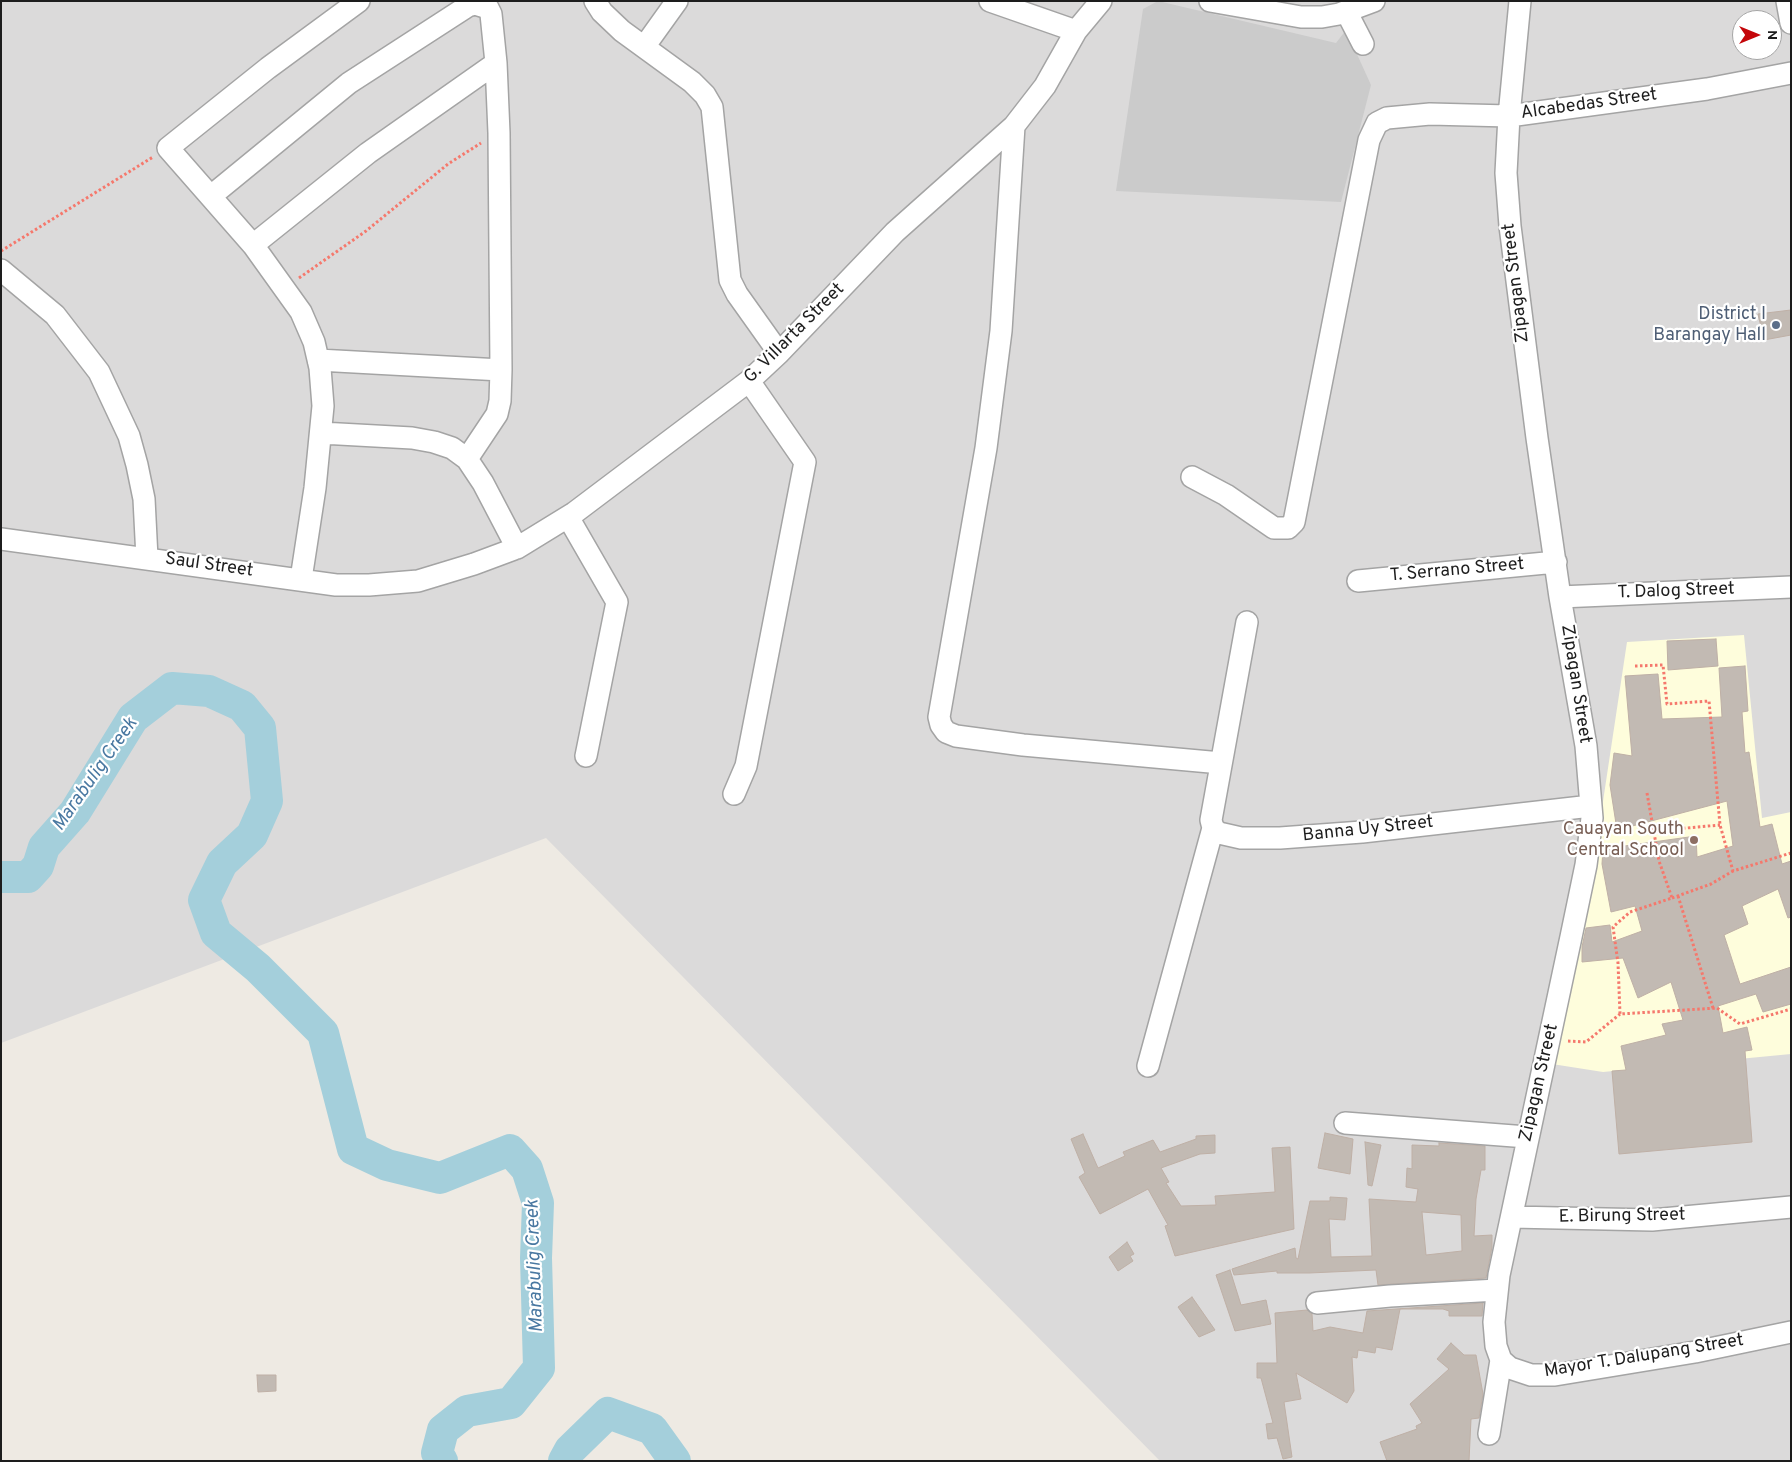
<!DOCTYPE html>
<style>
body{margin:0}
#map{position:relative;width:1792px;height:1462px;overflow:hidden;background:#eeeae3;font-family:Overpass,sans-serif}
canvas{display:block}
.frame{position:absolute;inset:0;border:2px solid #1d1d1d;pointer-events:none}
.north{position:absolute;left:1732px;top:10px;width:50px;height:50px;box-sizing:border-box;background:#fff;border:1px solid #a5a5a5;border-radius:50%;rotate:90deg;font-size:14px;font-weight:700;line-height:20px;text-align:center;color:#1d1d1d}
.north::after{content:'';display:block;margin:auto;width:18px;height:22px;background:#c4060a;clip-path:polygon(50% 0,100% 100%,50% 72%,0 100%)}
</style>
<div id="map">
<canvas width="1792" height="1462"></canvas>
<div class="frame"></div>
<div class="north">N</div>
</div>
<script>
const g = document.querySelector('canvas').getContext('2d');
g.lineJoin = 'round';
function fill(path, color) { g.fillStyle = color; g.fill(path, 'evenodd'); }
const poly = rows => new Path2D(rows.map(r => 'M' + r).join(''));
function stroke(path, color, width, dash) { g.strokeStyle = color; g.lineWidth = width; g.lineCap = dash ? 'butt' : 'round'; g.setLineDash(dash || []); g.stroke(path); }
function drawText(font, color, halo, rows, align = 'center') {
  g.font = font + ' Overpass,sans-serif'; g.lineWidth = 4.5; g.setLineDash([]); g.textBaseline = 'middle'; g.strokeStyle = halo; g.fillStyle = color; for (const [text, x, y, turn = 0] of rows) {
    g.save(); g.translate(x, y); g.rotate((+turn || 0) * Math.PI / 180); g.textAlign = isNaN(turn) ? turn : align; if (halo) g.strokeText(text, 0, 0); g.fillText(text, 0, 0); g.restore();
  }
}
fill(poly([
 [1,1,1791,1,1791,1461,1160,1461,546,838,1,1043],
 [1742,20,1772,20,1772,50,1742,50]
]), '#dbdada');
fill(poly([
 [1744,635,1762,818,1791,812,1791,1054,1603,1072,1552,1064,1594,861,1627,642]
]), '#fefddc');
fill(poly([
 [1158,1,1336,43,1346,30,1371,85,1341,202,1116,191,1143,9]
]), '#cbcbcb');
stroke(poly([
 [1,877,28,877,38,866,44,847,75,812,133,718,172,688,209,691,242,706,260,728,267,801,252,835,222,863,204,900,216,933,258,968,323,1033,353,1149,387,1165,440,1178,510,1150,527,1169,538,1203,536,1258,539,1368,511,1403,467,1411,443,1430,437,1453,442,1461],
 [564,1461,570,1450,608,1413,652,1429,675,1461]
]), '#a4cfdb', 32);
const building = poly([
 [1791,310,1791,335,1764,340,1758,314,1791,310],
 [1716,639,1718,666,1668,670,1667,641,1716,639],
 [1745,666,1748,711,1742,712,1745,753,1749,752,1760,827,1772,824,1782,864,1791,861,1791,917,1788,918,1778,889,1742,906,1748,924,1724,935,1740,984,1791,967,1791,1004,1763,1012,1756,994,1718,1006,1723,1033,1747,1027,1752,1050,1745,1051,1752,1142,1619,1154,1612,1071,1626,1070,1621,1046,1666,1035,1662,1024,1683,1020,1671,982,1638,998,1623,958,1582,962,1582,947,1586,928,1610,925,1612,942,1642,931,1635,906,1611,912,1602,864,1603,849,1696,836,1697,857,1733,846,1727,801,1617,830,1610,785,1614,753,1632,756,1625,676,1658,674,1662,719,1722,717,1719,668,1745,666],
 [1325,1133,1353,1139,1350,1174,1318,1168,1325,1133],
 [1083,1134,1098,1168,1125,1156,1123,1152,1153,1140,1160,1152,1196,1139,1196,1136,1215,1135,1215,1153,1200,1154,1161,1168,1169,1182,1166,1183,1181,1206,1216,1205,1215,1196,1275,1192,1272,1148,1290,1147,1294,1229,1175,1256,1165,1226,1168,1225,1148,1189,1100,1214,1079,1177,1085,1173,1071,1139,1083,1134],
 [1365,1142,1381,1145,1372,1186,1368,1185,1365,1142],
 [1439,1143,1485,1146,1485,1170,1481,1170,1476,1199,1474,1236,1492,1235,1492,1247,1486,1278,1378,1285,1376,1270,1309,1273,1277,1273,1277,1271,1234,1275,1232,1269,1295,1248,1296,1258,1298,1259,1310,1201,1330,1201,1330,1197,1347,1198,1345,1220,1329,1219,1331,1257,1372,1256,1369,1199,1416,1202,1418,1189,1406,1187,1407,1168,1412,1169,1412,1145,1439,1146,1439,1143],
 [1422,1212,1461,1215,1462,1251,1426,1255,1422,1212],
 [1127,1242,1134,1254,1130,1256,1133,1261,1118,1271,1109,1257,1127,1242],
 [1230,1270,1241,1305,1266,1300,1271,1324,1235,1331,1216,1275,1230,1270],
 [1192,1297,1215,1330,1199,1337,1178,1307,1192,1297],
 [1483,1303,1482,1316,1449,1316,1449,1311,1443,1309,1400,1309,1392,1350,1376,1347,1375,1353,1358,1350,1357,1358,1352,1357,1354,1391,1347,1403,1296,1373,1301,1399,1284,1402,1292,1457,1283,1459,1277,1438,1268,1439,1266,1424,1273,1423,1261,1378,1257,1378,1257,1363,1277,1363,1275,1313,1307,1310,1312,1314,1313,1331,1330,1327,1363,1333,1367,1311,1483,1303],
 [1451,1343,1464,1355,1476,1355,1483,1394,1479,1418,1471,1419,1469,1461,1387,1461,1380,1442,1417,1429,1416,1426,1422,1423,1410,1404,1449,1369,1437,1359,1451,1343],
 [257,1375,276,1375,276,1391,258,1392,257,1375]
]);
fill(building, '#c2bab3');
stroke(building, '#bfb0a6', 1);
const minor = poly([
 [595,1,602,12,622,31,692,82,705,95,712,107,730,280,737,294,779,353],
 [990,1,1076,31],
 [1210,1,1301,17,1322,17,1339,14,1374,1],
 [1520,1,1509,116,1506,173,1510,226,1537,438,1560,597,1586,746,1592,818,1586,865,1571,937,1499,1275,1494,1322,1496,1346,1501,1360,1510,1368,1531,1375,1555,1375,1695,1352,1791,1332],
 [1787,1,1791,23],
 [1346,11,1363,44],
 [644,47,677,1],
 [1014,126,1001,331,986,448,939,717,941,725,946,732,956,736,1023,745,1221,763],
 [211,196,349,83,468,6,475,4,488,8,491,14,496,63,499,133,501,370,500,401,497,414,467,459],
 [253,245,368,153,496,63],
 [1,270,55,315,99,372,129,436,137,465,144,499,147,558],
 [318,360,501,370],
 [321,433,412,438,434,442,452,448,467,459,483,483,517,548],
 [1192,477,1226,495,1274,528,1288,528,1294,522,1369,140,1377,123,1387,118,1430,114,1509,116,1707,89,1791,73],
 [568,517,617,602,586,756],
 [1,539,336,585,369,585,418,581,474,564,517,548,574,513,749,381,779,353,895,232,1014,126,1045,86,1076,31,1101,1],
 [301,579,315,488,323,406,320,368,314,342,301,312,253,245,168,148,268,68,359,1],
 [1358,581,1556,562],
 [1560,597,1791,587],
 [1247,622,1211,820,1213,828,1219,833,1241,838,1280,838,1362,832,1591,806],
 [734,794,746,766,805,462,749,381],
 [1148,1066,1213,828],
 [1345,1123,1527,1137],
 [1512,1217,1652,1220,1791,1207],
 [1317,1303,1390,1296,1497,1290],
 [1489,1434,1501,1360]
]);
stroke(minor, '#a4a4a4', 24);
stroke(poly([
 [1,251,153,157],
 [299,278,366,231,448,164,481,143],
 [1635,666,1663,665,1667,704,1709,701,1720,825,1733,871,1791,853],
 [1647,793,1659,861,1672,898,1630,912,1613,927,1618,963,1620,1014,1717,1008,1740,1024,1791,1009],
 [1653,831,1720,825],
 [1678,896,1713,1008],
 [1672,898,1711,884,1733,871],
 [1568,1041,1586,1042,1620,1014]
]), '#f5786c', 3, [2.5, 2.5]);
stroke(minor, '#fff', 21);
for (const [x, y, r, color] of [
 [1776,325,5,"#5c6f8a"],
 [1694,840,5,"#8d6e63"]
]) { const dot = new Path2D(); dot.arc(x, y, r, 0, 2 * Math.PI); g.fillStyle = color; g.fill(dot); stroke(dot, '#fff', 2); }
drawText('18px', '#1d1d1d', '#fff', [
 ["Alcabedas Street",1589,105,-8],
 ["Zipagan Street",1517,283,-97],
 ["G. Villarta Street",795,334,-45],
 ["Saul Street",209,566,8],
 ["T. Serrano Street",1457,571,-5],
 ["T. Dalog Street",1676,592,-2],
 ["Zipagan Street",1575,684,81],
 ["Banna Uy Street",1368,830,-6],
 ["Zipagan Street",1540,1083,-77],
 ["E. Birung Street",1622,1217,-1],
 ["Mayor T. Dalupang Street",1644,1357,-9]
]);
drawText('18px', '#4e5e75', '#fff', [
 ["District I",1766,315],
 ["Barangay Hall",1766,336]
], 'right');
drawText('18px', '#785e54', '#fff', [
 ["Cauayan South",1684,830],
 ["Central School",1684,851]
], 'right');
drawText('italic 19px', '#4978a1', '#fff', [
 ["Marabulig Creek",96,775,-55],
 ["Marabulig Creek",536,1266,-92]
]);
</script>
